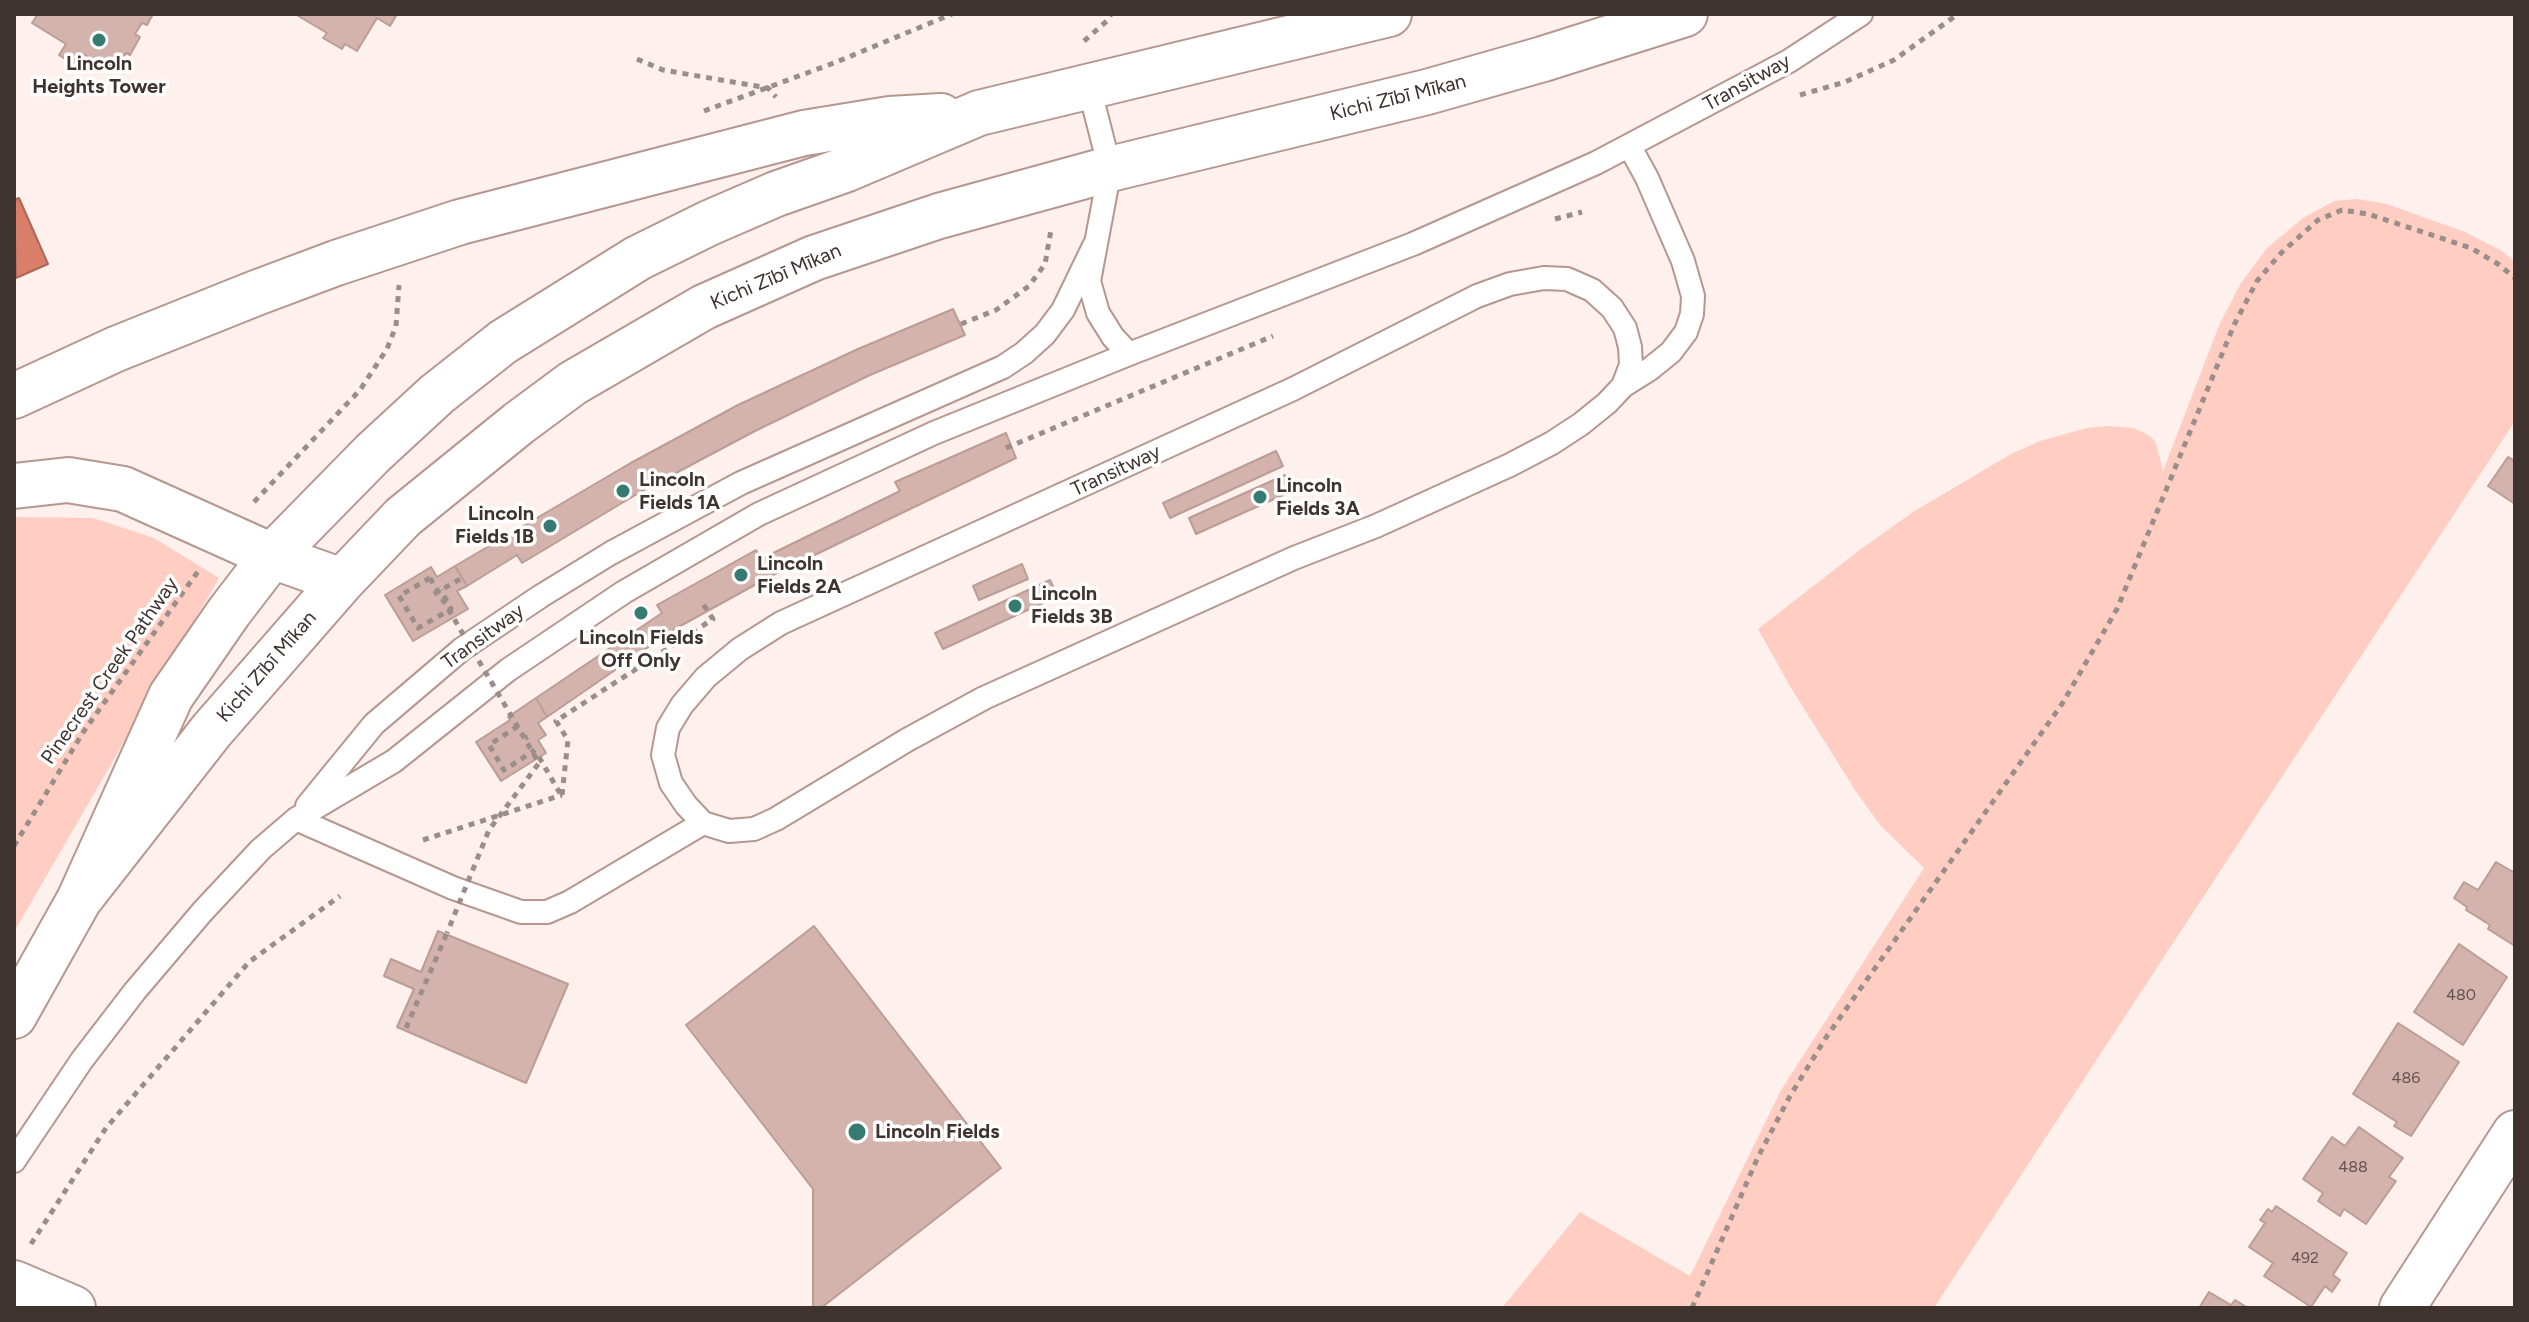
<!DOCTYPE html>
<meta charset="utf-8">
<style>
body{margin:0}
#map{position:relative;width:2529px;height:1322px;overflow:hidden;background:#fef0ed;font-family:Figtree,sans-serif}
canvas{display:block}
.frame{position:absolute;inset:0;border:16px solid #3f332f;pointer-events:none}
</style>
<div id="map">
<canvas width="2529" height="1322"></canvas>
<div class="frame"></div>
</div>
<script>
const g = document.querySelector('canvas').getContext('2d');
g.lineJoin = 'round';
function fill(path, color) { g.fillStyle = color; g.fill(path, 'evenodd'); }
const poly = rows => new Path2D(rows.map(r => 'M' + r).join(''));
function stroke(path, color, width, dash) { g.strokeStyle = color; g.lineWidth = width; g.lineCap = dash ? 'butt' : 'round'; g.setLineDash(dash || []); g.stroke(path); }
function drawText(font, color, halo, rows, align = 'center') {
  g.font = font + ' Figtree,sans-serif'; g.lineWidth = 7; g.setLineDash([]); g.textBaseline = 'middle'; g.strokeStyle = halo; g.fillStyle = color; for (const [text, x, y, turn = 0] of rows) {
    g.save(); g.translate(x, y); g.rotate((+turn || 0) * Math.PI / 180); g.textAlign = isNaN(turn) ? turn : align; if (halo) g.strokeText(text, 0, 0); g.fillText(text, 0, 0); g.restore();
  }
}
fill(poly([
 [2357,199,2387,204,2465,232,2502,251,2515,262,2515,421,1934,1308,1502,1308,1580,1212,1690,1276,1781,1090,1924,868,1880,825,1857,793,1791,688,1758,629,1861,549,1913,512,2011,454,2040,441,2087,428,2108,426,2134,428,2150,436,2156,443,2163,471,2220,323,2241,283,2267,248,2303,218,2334,201],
 [14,517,93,518,154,538,219,578,14,932]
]), '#ffcdc1');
const water = poly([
 [19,198,48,264,16,278,14,200,19,198]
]);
fill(water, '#d87e69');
stroke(water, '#aa6858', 2);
const building = poly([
 [38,14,153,14,147,25,142,23,135,34,140,37,130,55,126,53,114,72,80,52,73,64,59,55,66,44,32,23,38,14],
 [295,14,397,14,390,26,377,18,357,51,345,44,342,49,323,38,327,33,295,14],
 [953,309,965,335,870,375,755,431,642,491,522,563,517,555,467,586,455,566,629,464,738,405,858,349,953,309],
 [1006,433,1016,458,771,576,673,630,547,717,536,698,662,613,657,605,756,550,761,559,900,491,895,482,1006,433],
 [1276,451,1283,466,1170,518,1163,503,1276,451],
 [2508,457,2515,461,2515,504,2488,486,2508,457],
 [1285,475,1292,491,1196,534,1189,518,1285,475],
 [1022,564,1028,579,979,600,973,586,1022,564],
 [455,566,467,586,457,591,468,609,413,641,385,595,431,567,437,577,455,566],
 [1050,580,1058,596,943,649,935,633,1050,580],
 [536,698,547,717,538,723,546,735,538,740,546,753,501,781,476,742,510,720,508,717,536,698],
 [2496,862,2515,873,2515,946,2488,929,2490,925,2466,910,2467,907,2454,898,2464,882,2478,890,2496,862],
 [814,926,1001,1168,821,1308,813,1308,813,1189,686,1025,814,926],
 [438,931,568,984,526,1083,397,1027,414,989,384,976,391,959,421,972,438,931],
 [2459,944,2507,977,2463,1045,2414,1012,2459,944],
 [2398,1023,2459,1062,2411,1136,2394,1126,2397,1122,2353,1094,2398,1023],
 [2359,1127,2403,1158,2389,1177,2396,1181,2366,1224,2344,1209,2340,1216,2318,1201,2323,1193,2303,1179,2332,1137,2345,1146,2359,1127],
 [2276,1206,2347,1253,2333,1275,2340,1280,2332,1292,2325,1286,2311,1307,2264,1276,2273,1263,2249,1247,2265,1223,2260,1220,2268,1209,2272,1212,2276,1206],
 [2209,1292,2231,1305,2235,1300,2248,1308,2199,1308,2209,1292]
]);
fill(building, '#d3b3ab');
stroke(building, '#bc9d95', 2);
const service = poly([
 [1089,87,1110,169,1089,281,1098,313,1113,337,1129,354],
 [1623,386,1631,365,1630,347,1625,328,1612,308,1592,290,1567,279,1544,278,1510,284,1477,296,1293,389,781,623,740,649,706,677,682,705,668,728,663,755,671,783,686,805,703,823,729,831,754,829,776,819,907,740,984,698,1294,558,1376,526,1510,465,1552,443,1581,424,1607,403,1623,386,1650,369,1671,352,1686,332,1692,314,1693,296,1683,261,1647,178,1630,147],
 [307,806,374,724,462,649,541,596,611,553,741,483,1003,367,1024,353,1045,334,1063,310,1094,246],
 [296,819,453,888,521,912,547,912,570,902,703,823],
 [14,1161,82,1060,135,991,203,911,261,849,296,819,394,761,508,670,624,592,759,514,934,433,1129,354,1413,244,1596,163,1789,61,1861,14]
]);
const minor = poly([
 [2402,1308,2515,1133]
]);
const primary = poly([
 [14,1283,73,1308]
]);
const trunk = poly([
 [14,396,116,349,256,293,336,263,460,222,804,133,890,119,941,116],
 [14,486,68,480,123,489,272,556,342,581],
 [79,900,212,730,342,581,403,517,519,423,573,383,704,307,814,258,939,216,1110,169,1427,92,1543,59,1685,14],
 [14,1016,79,900,171,696,229,612,272,556,373,453,437,394,503,342,638,258,709,223,776,194,847,169,979,113,1389,14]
]);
stroke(service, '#b6978f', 26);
stroke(minor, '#b6978f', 48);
stroke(primary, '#b6978f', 48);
stroke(trunk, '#b6978f', 48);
stroke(poly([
 [1084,41,1108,20,1111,14],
 [637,59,663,70,768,88,776,97],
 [1800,95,1845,82,1894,60,1958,14],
 [704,111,834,63,952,14],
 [1555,219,1582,212],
 [961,324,996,310,1029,286,1045,264,1051,230],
 [1006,448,1273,336],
 [254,502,360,390,387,349,396,326,399,285],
 [430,578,399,596,418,628,451,609,441,590],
 [434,594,462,578],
 [518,726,489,745,504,770,535,750],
 [525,738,528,737],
 [539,757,561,795],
 [562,795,568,740,556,721,713,619,701,601],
 [423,840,562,795],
 [14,846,84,731,199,570],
 [406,1028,447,933],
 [31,1244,106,1128,249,962,340,896],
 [1692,1308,1758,1157,1790,1096,1827,1036,2062,704,2117,609,2234,325,2257,281,2282,252,2318,220,2342,210,2368,214,2471,248,2498,264,2515,278]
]), '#9a8d8a', 5, [6, 6]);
stroke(service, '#fff', 22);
stroke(minor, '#fff', 44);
stroke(primary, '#fff', 44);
stroke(trunk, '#fff', 44);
stroke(poly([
 [430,578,539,763,489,830,447,933]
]), '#9a8d8a', 5, [6, 6]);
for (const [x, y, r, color] of [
 [99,40,8,"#357b72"],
 [623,491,8,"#357b72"],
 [1260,497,8,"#357b72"],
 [550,526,8,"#357b72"],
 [741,575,8,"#357b72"],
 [1015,606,8,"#357b72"],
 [641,613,8,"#357b72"],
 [857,1132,10,"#357b72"]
]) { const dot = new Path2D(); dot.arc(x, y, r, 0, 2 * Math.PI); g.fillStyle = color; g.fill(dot); stroke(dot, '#fff', 3); }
drawText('16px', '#64534e', null, [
 ["480",2461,995],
 ["486",2406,1078],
 ["488",2353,1167],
 ["492",2305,1258]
]);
drawText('bold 20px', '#3f332f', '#fff', [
 ["Lincoln",99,64,"center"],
 ["Heights Tower",99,87,"center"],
 ["Lincoln",639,480],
 ["Fields 1A",639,503],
 ["Lincoln",1276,486],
 ["Fields 3A",1276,509],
 ["Lincoln",534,514,"right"],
 ["Fields 1B",534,537,"right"],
 ["Lincoln",757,564],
 ["Fields 2A",757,587],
 ["Lincoln",1031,594],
 ["Fields 3B",1031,617],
 ["Lincoln Fields",641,638,"center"],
 ["Off Only",641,661,"center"],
 ["Lincoln Fields",875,1132]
], 'left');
drawText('20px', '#3f332f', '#fff', [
 ["Transitway",1747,83,-29],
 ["Kichi Zībī Mīkan",1398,98,-14],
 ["Kichi Zībī Mīkan",776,277,-23],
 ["Transitway",1116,471,-25],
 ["Transitway",483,637,-36],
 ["Kichi Zībī Mīkan",267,667,-49],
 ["Pinecrest Creek Pathway",110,671,-55]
]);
</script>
